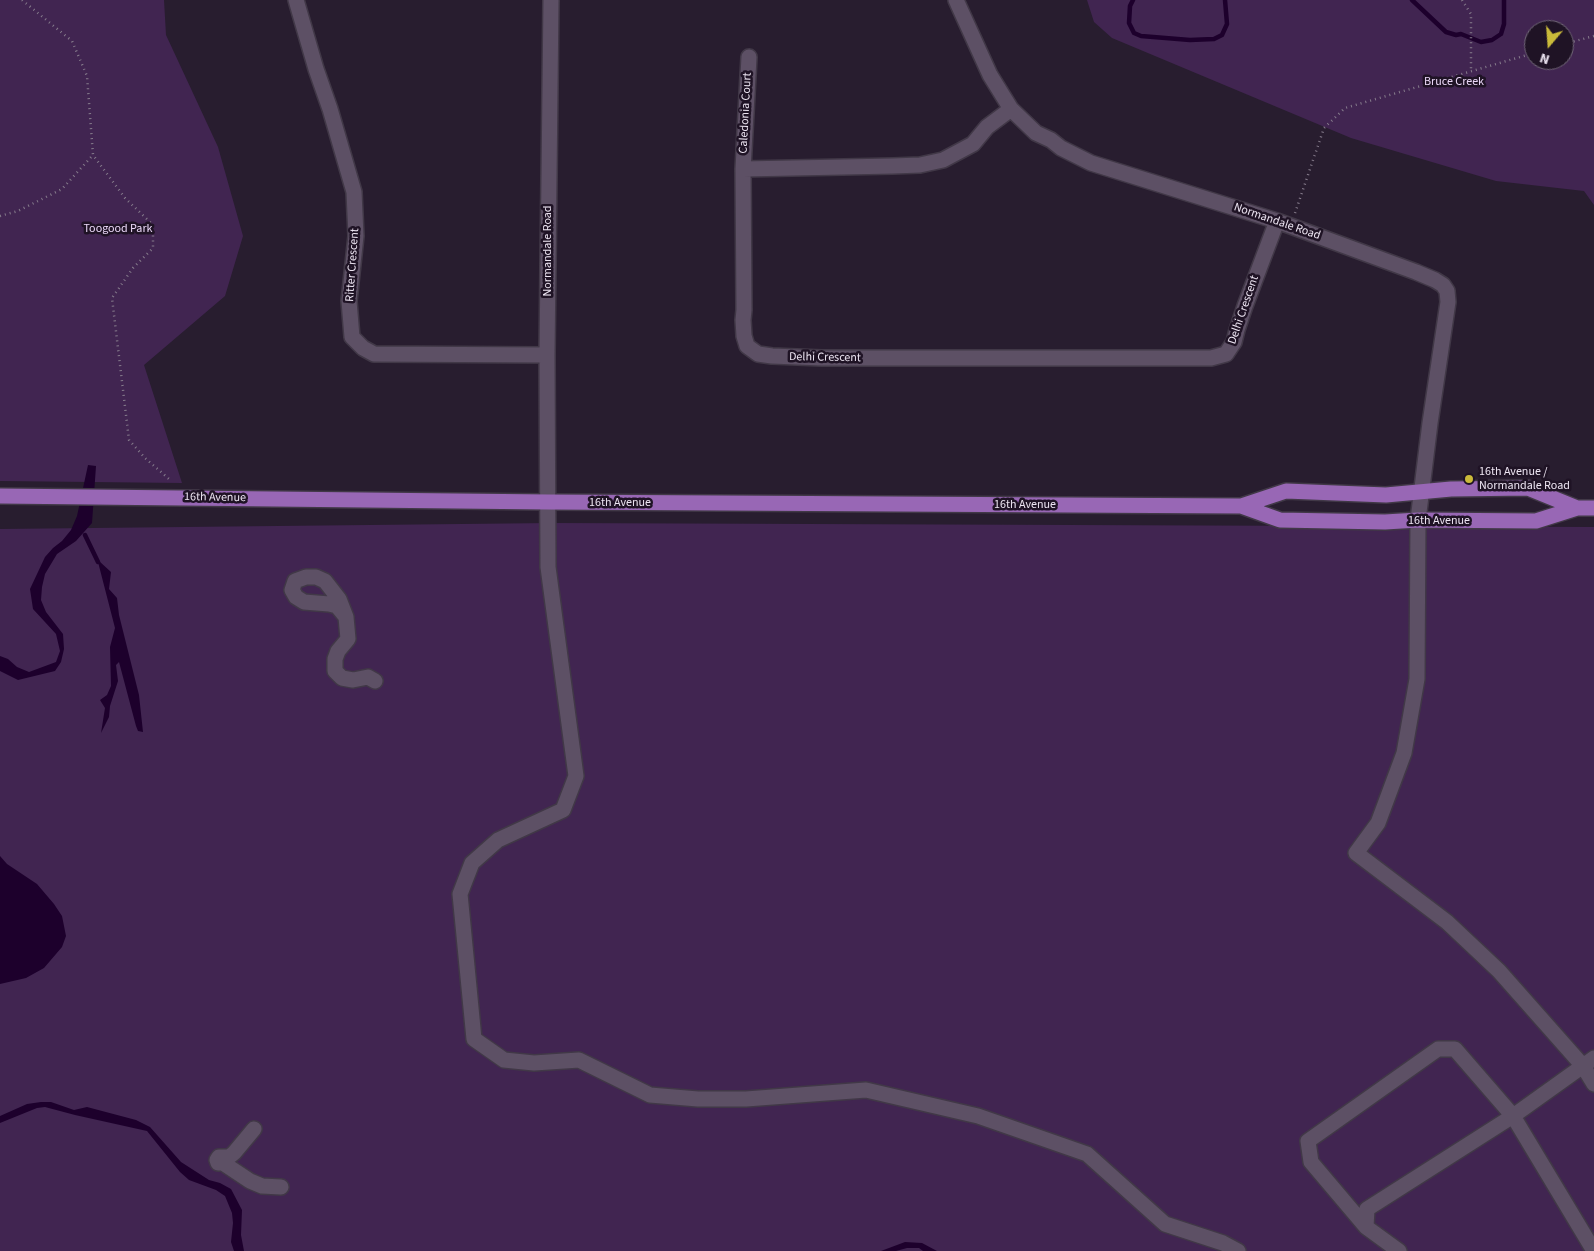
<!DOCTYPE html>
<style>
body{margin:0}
#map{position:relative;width:1594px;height:1251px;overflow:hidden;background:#281d2f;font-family:"Source Sans 3",sans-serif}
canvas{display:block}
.north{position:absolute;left:1524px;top:20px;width:50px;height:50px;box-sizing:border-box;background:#1f1325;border:1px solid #716777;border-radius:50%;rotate:198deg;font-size:14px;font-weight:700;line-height:20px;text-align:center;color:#ede5f2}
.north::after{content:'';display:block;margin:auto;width:18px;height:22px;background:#caba3a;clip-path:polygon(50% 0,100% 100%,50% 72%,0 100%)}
</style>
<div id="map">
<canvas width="1594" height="1251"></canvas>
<div class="north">N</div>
</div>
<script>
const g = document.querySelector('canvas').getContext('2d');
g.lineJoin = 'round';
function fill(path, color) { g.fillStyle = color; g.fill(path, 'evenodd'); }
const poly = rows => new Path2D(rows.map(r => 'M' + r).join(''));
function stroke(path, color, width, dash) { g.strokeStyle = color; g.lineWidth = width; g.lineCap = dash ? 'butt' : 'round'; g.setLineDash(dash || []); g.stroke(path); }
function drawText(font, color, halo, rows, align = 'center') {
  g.font = font + ' "Source Sans 3",sans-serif'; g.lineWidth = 5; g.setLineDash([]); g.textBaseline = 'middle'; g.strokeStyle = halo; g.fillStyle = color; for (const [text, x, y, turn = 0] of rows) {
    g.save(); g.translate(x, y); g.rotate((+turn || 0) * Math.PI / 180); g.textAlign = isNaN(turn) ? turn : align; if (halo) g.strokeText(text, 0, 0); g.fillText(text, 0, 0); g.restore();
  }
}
fill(poly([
 [0,0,164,0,166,35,218,147,243,236,225,296,144,365,182,483,0,481],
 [1087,0,1594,0,1594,205,1584,191,1496,181,1351,138,1112,38,1094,22],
 [1534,30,1564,30,1564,60,1534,60],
 [553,523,1594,527,1594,1251,0,1251,0,529]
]), '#412551');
fill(poly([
 [88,465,96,466,92,523,76,541,57,554,45,574,42,587,41,600,46,612,63,634,64,649,61,662,55,671,18,680,0,671,0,656,8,659,17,667,29,672,56,662,60,651,56,634,33,609,30,589,45,557,53,548,62,541,71,530,77,516],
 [99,561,111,572,109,589,117,598,119,615,139,695,143,732,138,731,136,726,119,662,116,665,118,681,110,706,109,717,101,733,105,708,100,700,107,695,111,686,110,647,115,628,98,562],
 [0,856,7,864,37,884,54,904,62,916,66,936,62,947,44,968,26,978,0,984],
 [41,1102,51,1102,74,1110,87,1107,136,1120,150,1127,181,1162,209,1180,220,1183,231,1189,242,1210,241,1235,244,1251,234,1251,231,1242,233,1223,232,1213,225,1196,216,1190,189,1180,180,1172,147,1131,75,1115,45,1107,37,1108,0,1123,0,1116,27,1104],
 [905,1242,922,1243,937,1251,923,1251,919,1248,907,1248,896,1251,881,1251]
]), '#1d002c');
stroke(poly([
 [1133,0,1130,6,1129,23,1134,33,1141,36,1190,40,1214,39,1222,35,1227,24,1225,0],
 [1412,0,1446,32,1456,35,1461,34,1481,42,1492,40,1501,34,1504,24,1504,0],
 [85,535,98,562]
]), '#1d002c', 4.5);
const minor = poly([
 [296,0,316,69,330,109,354,192,356,236,349,301,352,337,363,348,374,354,547,355],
 [551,0,547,355,548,567,576,776,563,810,498,840,472,863,460,894,474,1039,504,1060,534,1063,579,1060,650,1095,698,1099,746,1099,866,1090,978,1116,1087,1154,1165,1224,1223,1243,1238,1251],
 [956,0,990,75,1011,109,1036,133,1051,140,1061,148,1091,163,1277,221,1416,272,1435,280,1443,285,1447,291,1448,302,1430,423,1418,520,1417,679,1404,753,1378,823,1356,853,1447,922,1499,971,1583,1066,1594,1084],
 [749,57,743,169,744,310,743,320,744,336,747,346,758,354,772,356,822,358,1211,358,1226,354,1234,342,1237,330,1245,306,1277,221],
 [743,169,893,166,920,165,943,160,973,144,987,127,1011,109],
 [346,617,337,606,329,604,304,602,296,597,292,590,295,581,306,577,316,577,325,581,339,599,346,617,348,639,338,651,335,659,335,671,342,678,353,680,368,677,375,681],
 [254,1129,234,1153,229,1157,219,1157,217,1160,218,1163,223,1163,250,1181,262,1186,281,1187],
 [1366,1227,1311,1162,1308,1141,1438,1049,1455,1049,1513,1116,1594,1251],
 [1399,1251,1366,1227,1367,1209,1513,1116,1594,1058]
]);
const major = poly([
 [0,496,548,502,1241,506,1280,520,1385,522,1418,520,1536,521,1577,508,1594,508],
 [1241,506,1286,491,1386,495,1451,489,1528,488,1577,508]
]);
stroke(minor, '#413847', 18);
stroke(major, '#413847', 18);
stroke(poly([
 [22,0,72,41,87,76,93,155,125,198,153,225,153,248,133,268,112,298,129,440,145,458,169,479],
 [1462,0,1471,14,1471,71],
 [1564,44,1594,36],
 [1295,213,1324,128,1345,108,1534,53],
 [0,216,18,211,62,189,93,155]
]), '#867c8c', 2.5, [1, 4]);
stroke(minor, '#5d5065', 15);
stroke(major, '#9867b5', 15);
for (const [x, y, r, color] of [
 [1469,479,5,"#caba3a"]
]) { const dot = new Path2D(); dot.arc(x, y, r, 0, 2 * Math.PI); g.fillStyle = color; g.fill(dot); stroke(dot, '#1f1325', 2); }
drawText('12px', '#ebd8f8', '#1f1325', [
 ["Bruce Creek",1454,82],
 ["Toogood Park",118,229]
]);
drawText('12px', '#ede5f2', '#1f1325', [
 ["Caledonia Court",746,113,-87],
 ["Normandale Road",1277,222,19],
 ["Normandale Road",548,251,-90],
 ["Ritter Crescent",353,265,-86],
 ["Delhi Crescent",1244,310,-71],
 ["Delhi Crescent",825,358,1],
 ["16th Avenue",215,498,1],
 ["16th Avenue",620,503],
 ["16th Avenue",1025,505],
 ["16th Avenue",1439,521]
]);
drawText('12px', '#ede5f2', '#1f1325', [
 ["16th Avenue /",1479,472],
 ["Normandale Road",1479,486]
], 'left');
</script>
